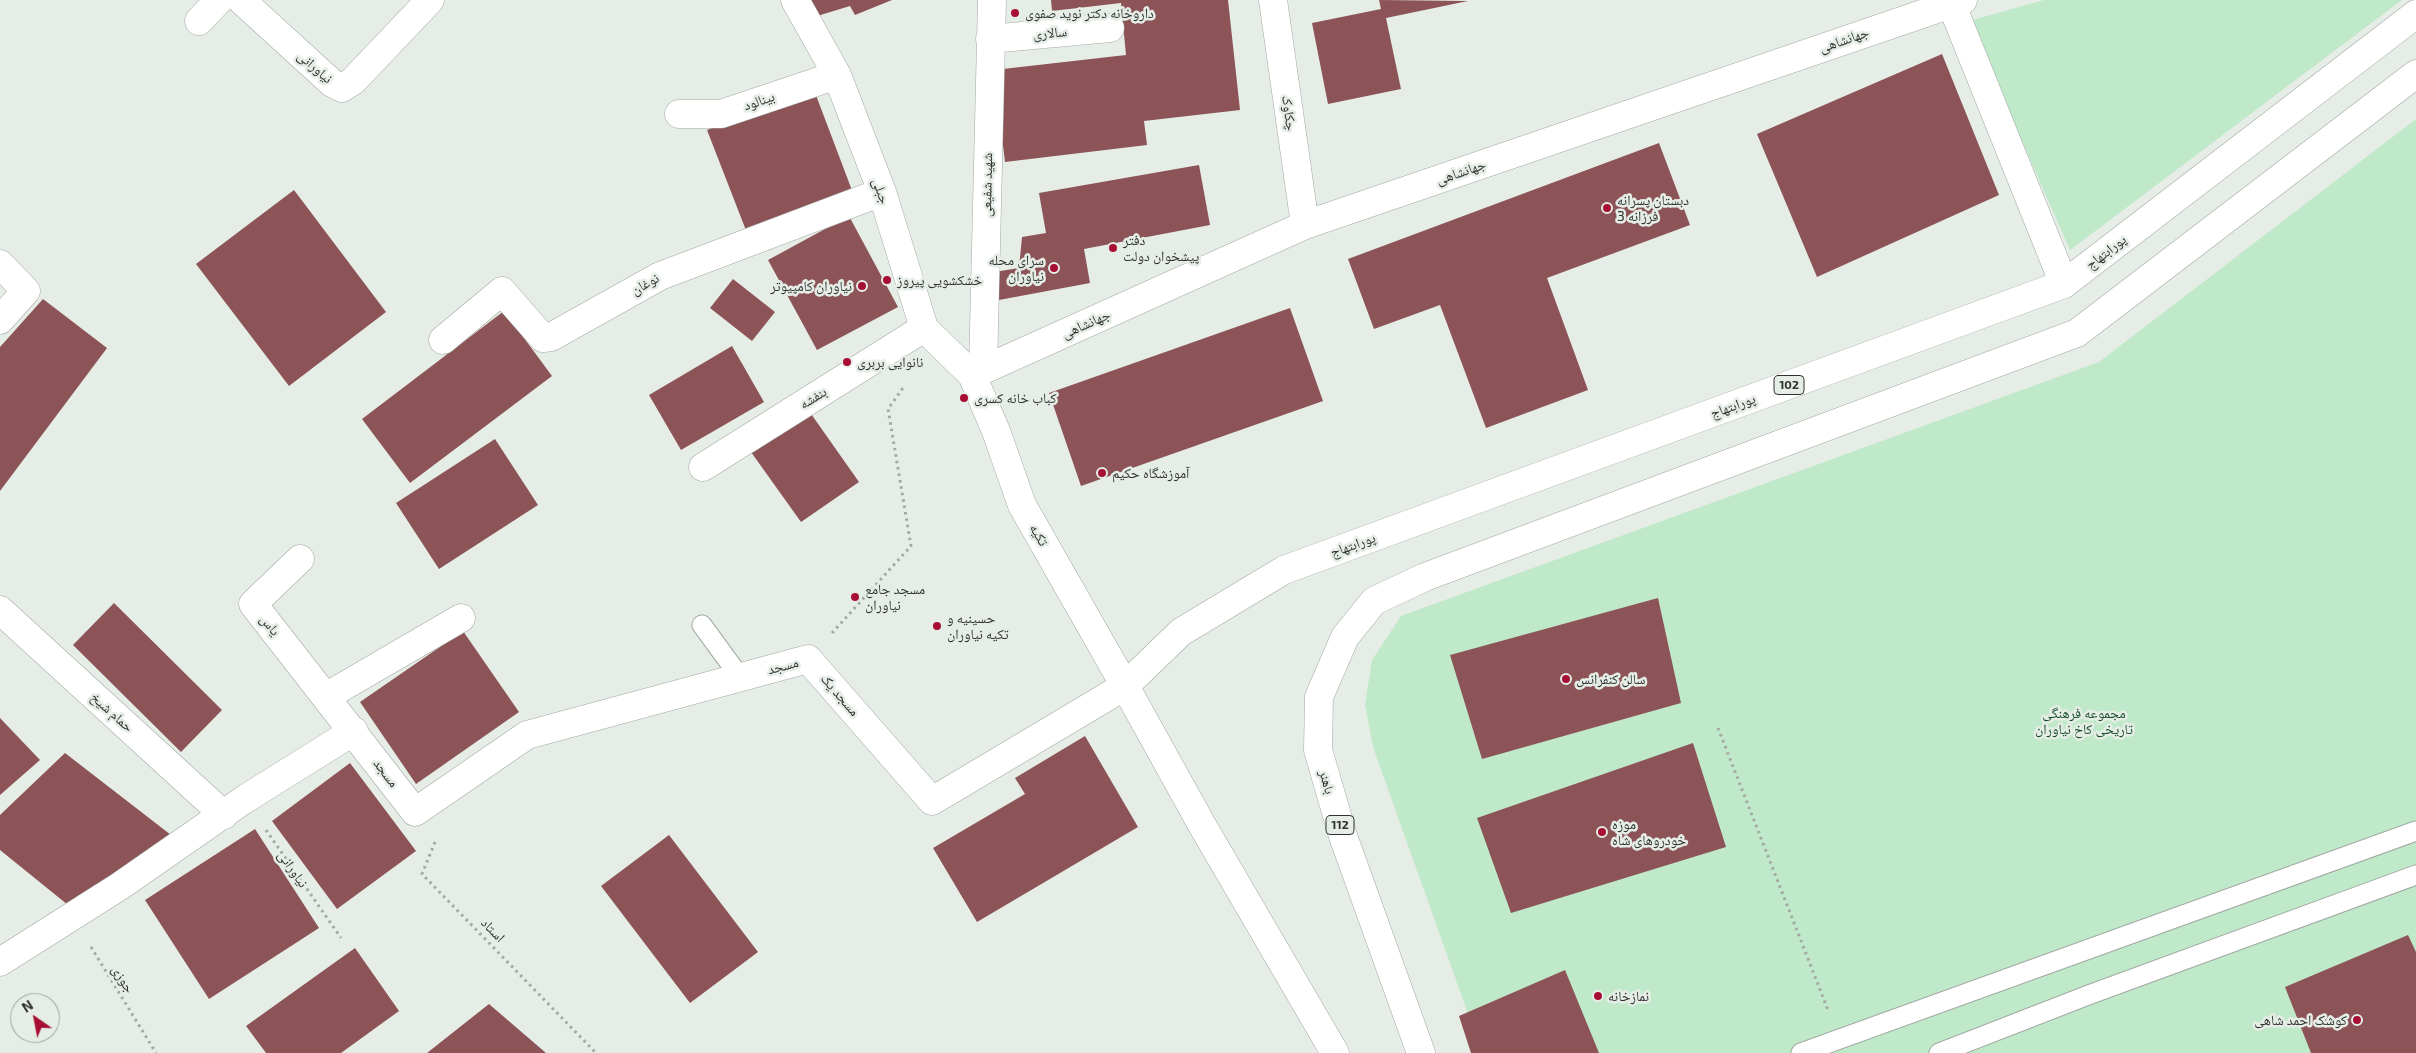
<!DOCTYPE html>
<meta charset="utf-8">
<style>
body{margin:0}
#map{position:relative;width:2416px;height:1053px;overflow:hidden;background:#e5ede6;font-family:"Exo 2",sans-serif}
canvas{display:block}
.north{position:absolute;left:10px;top:993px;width:50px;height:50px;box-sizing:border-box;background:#e5ede6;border:1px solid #9ca29d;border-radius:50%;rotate:327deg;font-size:14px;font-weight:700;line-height:20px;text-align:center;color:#2f322f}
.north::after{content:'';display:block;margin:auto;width:18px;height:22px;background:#a70e34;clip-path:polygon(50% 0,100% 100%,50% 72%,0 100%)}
</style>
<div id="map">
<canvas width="2416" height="1053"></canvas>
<div class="north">N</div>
</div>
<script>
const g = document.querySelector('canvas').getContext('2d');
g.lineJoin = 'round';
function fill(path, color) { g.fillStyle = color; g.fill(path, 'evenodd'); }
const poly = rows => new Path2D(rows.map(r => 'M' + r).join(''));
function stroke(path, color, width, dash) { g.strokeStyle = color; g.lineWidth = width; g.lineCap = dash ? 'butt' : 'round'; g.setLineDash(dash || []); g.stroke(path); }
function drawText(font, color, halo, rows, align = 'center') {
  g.font = font + ' "Exo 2","Noto Naskh Arabic",sans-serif'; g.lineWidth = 5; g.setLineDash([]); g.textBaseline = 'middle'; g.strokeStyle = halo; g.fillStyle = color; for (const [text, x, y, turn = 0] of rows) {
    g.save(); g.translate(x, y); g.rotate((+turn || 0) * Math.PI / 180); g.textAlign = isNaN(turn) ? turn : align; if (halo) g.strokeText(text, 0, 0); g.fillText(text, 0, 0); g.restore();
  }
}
fill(poly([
 [2044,0,2402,0,2070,250,1969,21],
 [2416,119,2416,1053,1482,1053,1373,747,1365,705,1372,660,1401,616,2099,362]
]), '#c0e9c9');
fill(poly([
 [806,0,892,0,855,15,850,6,814,17],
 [1051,0,1228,0,1240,110,1144,121,1147,145,1005,162,994,70,1126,55,1121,3,1052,11],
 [1379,0,1468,1,1386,18,1401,89,1328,104,1312,23,1381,9],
 [1942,54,1999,195,1817,277,1757,134],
 [814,90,853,193,747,233,707,130],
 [1659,143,1690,225,1547,278,1588,390,1486,428,1440,305,1374,329,1348,259],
 [1199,165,1210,225,1084,249,1090,283,999,300,994,272,1019,268,1022,237,1046,233,1039,193],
 [294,190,386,312,289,386,196,264],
 [849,216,898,307,817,350,768,260],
 [733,279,775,312,752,341,710,308],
 [43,299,107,348,0,491,0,347],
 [1290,308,1323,401,1081,486,1049,393],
 [504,311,552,376,410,483,362,419],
 [732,346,764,402,681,450,649,395],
 [809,411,859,482,801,522,751,452],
 [495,439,538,505,439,569,396,503],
 [1658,598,1681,703,1482,759,1450,655],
 [114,603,222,710,181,752,73,645],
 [463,631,519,712,416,784,360,702],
 [0,718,40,760,0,795],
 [1085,736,1138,827,977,922,933,848,1025,794,1015,778],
 [1693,743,1726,847,1511,913,1477,818],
 [65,753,171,835,68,905,0,850,0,815],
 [350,763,416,851,337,909,272,821],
 [255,829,319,928,209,999,145,900],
 [669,835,758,952,690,1003,601,886],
 [2408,935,2416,952,2416,1053,2311,1053,2285,987],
 [355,948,399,1011,341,1053,266,1053,246,1026],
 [1565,970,1599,1053,1471,1053,1459,1016],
 [489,1004,546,1053,427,1053]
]), '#8c5457');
const lane = poly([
 [702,625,740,677],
 [1801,1053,2416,831],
 [1939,1053,2091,994,2416,875]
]);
const street = poly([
 [241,0,332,83,342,88,353,81,430,0],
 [1273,0,1305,225],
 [1951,3,2064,284],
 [199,21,219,0],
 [990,39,1110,28],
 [679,114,721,114,837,75],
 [0,264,26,291,0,320],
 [443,340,502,291,543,338,551,337,660,276,882,192],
 [983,370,992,0],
 [972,375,1305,225,1963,0],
 [703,467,924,328],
 [300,559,253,604,415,812,527,735,808,659,932,801,1125,686,1022,505,996,431,972,375,924,328,882,192,837,75,795,0],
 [0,610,224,815],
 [327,696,461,618],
 [0,962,120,886,245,799,354,731]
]);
const primary = poly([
 [1335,1053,1202,825,1125,686,1181,632,1284,570,2064,284,2416,14],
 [1421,1053,1343,836,1318,750,1319,697,1345,637,1374,601,1425,577,2077,333,2416,74]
]);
stroke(lane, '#a1a9a3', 21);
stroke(street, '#a1a9a3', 29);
stroke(primary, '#a1a9a3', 29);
stroke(poly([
 [832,633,911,546,888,409,905,385],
 [1718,728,1828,1010],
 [266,830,341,938],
 [435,842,422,874,596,1053],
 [91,947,156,1053]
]), '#a2a8a2', 3, [2.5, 4]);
stroke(lane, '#fff', 19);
stroke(street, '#fff', 28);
stroke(primary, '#fff', 28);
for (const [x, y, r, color] of [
 [1015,13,5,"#a70e34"],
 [1607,208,5,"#a70e34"],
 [1113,248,5,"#a70e34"],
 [1054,268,5,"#a70e34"],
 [887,280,5,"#a70e34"],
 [862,286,5,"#a70e34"],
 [847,362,5,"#a70e34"],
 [964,398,5,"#a70e34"],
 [1102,473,5,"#a70e34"],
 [855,597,5,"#a70e34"],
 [937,626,5,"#a70e34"],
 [1566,679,5,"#a70e34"],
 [1602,832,5,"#a70e34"],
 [1598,996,5,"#a70e34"],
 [2357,1020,5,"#a70e34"]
]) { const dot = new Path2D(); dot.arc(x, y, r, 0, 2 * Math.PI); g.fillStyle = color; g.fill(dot); stroke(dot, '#e5ede6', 2); }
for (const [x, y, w] of [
 [1789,385,30],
 [1340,825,28]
]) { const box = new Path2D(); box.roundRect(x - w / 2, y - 9.5, w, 19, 4); g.fillStyle = '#e5ede6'; g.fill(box); stroke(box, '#2f322f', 1); }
drawText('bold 12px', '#2f322f', null, [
 ["102",1789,385],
 ["112",1340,825]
]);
drawText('14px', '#2f322f', '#e5ede6', [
 ["داروخانه دکتر نوید صفوی",1025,13],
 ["دبستان پسرانه",1617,200],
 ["فرزانه 3",1617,216],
 ["دفتر",1123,240],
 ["پیشخوان دولت",1123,256],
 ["سرای محله",1044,260,"right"],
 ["نیاوران",1044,276,"right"],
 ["خشکشویی پیروز",897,280],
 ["نیاوران کامپیوتر",852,286,"right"],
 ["نانوایی بربری",857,362],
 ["کباب خانه کسری",974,398],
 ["آموزشگاه حکیم",1112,473],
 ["مسجد جامع",865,589],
 ["نیاوران",865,605],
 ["حسینیه و",947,618],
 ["تکیه نیاوران",947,634],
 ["سالن کنفرانس",1576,679],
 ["موزه",1612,824],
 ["خودروهای شاه",1612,840],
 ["نمازخانه",1608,996],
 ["کوشک احمد شاهی",2347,1020,"right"]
], 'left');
drawText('14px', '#2f322f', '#e5ede6', [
 ["سالاری",1050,33,-5],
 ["جهانشاهی",1844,40,-19],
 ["نیاورانی",315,67,41],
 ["بینالود",759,101,-19],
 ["چکاوک",1289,113,82],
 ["جهانشاهی",1461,172,-19],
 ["شهید شفیعی",987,185,-89],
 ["جبلی",881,191,71],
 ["پورابتهاج",2106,252,-38],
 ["نوغان",645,284,-29],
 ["جهانشاهی",1086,324,-24],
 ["بنفشه",813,398,-32],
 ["پورابتهاج",1733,406,-20],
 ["تکیه",1039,535,60],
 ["پورابتهاج",1353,545,-20],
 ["یاس",270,625,51],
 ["مسجد",783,666,-15],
 ["مسجد یک",840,695,49],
 ["حمام شیخ",112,712,42],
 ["مسجد",386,773,53],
 ["باهنر",1327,782,74],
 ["نیاورانی",293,869,55],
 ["استاد",493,930,46],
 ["جوزی",123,979,58]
]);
drawText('14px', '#154d29', '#e5ede6', [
 ["مجموعه فرهنگی",2084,713],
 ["تاریخی کاخ نیاوران",2084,729]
]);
</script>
